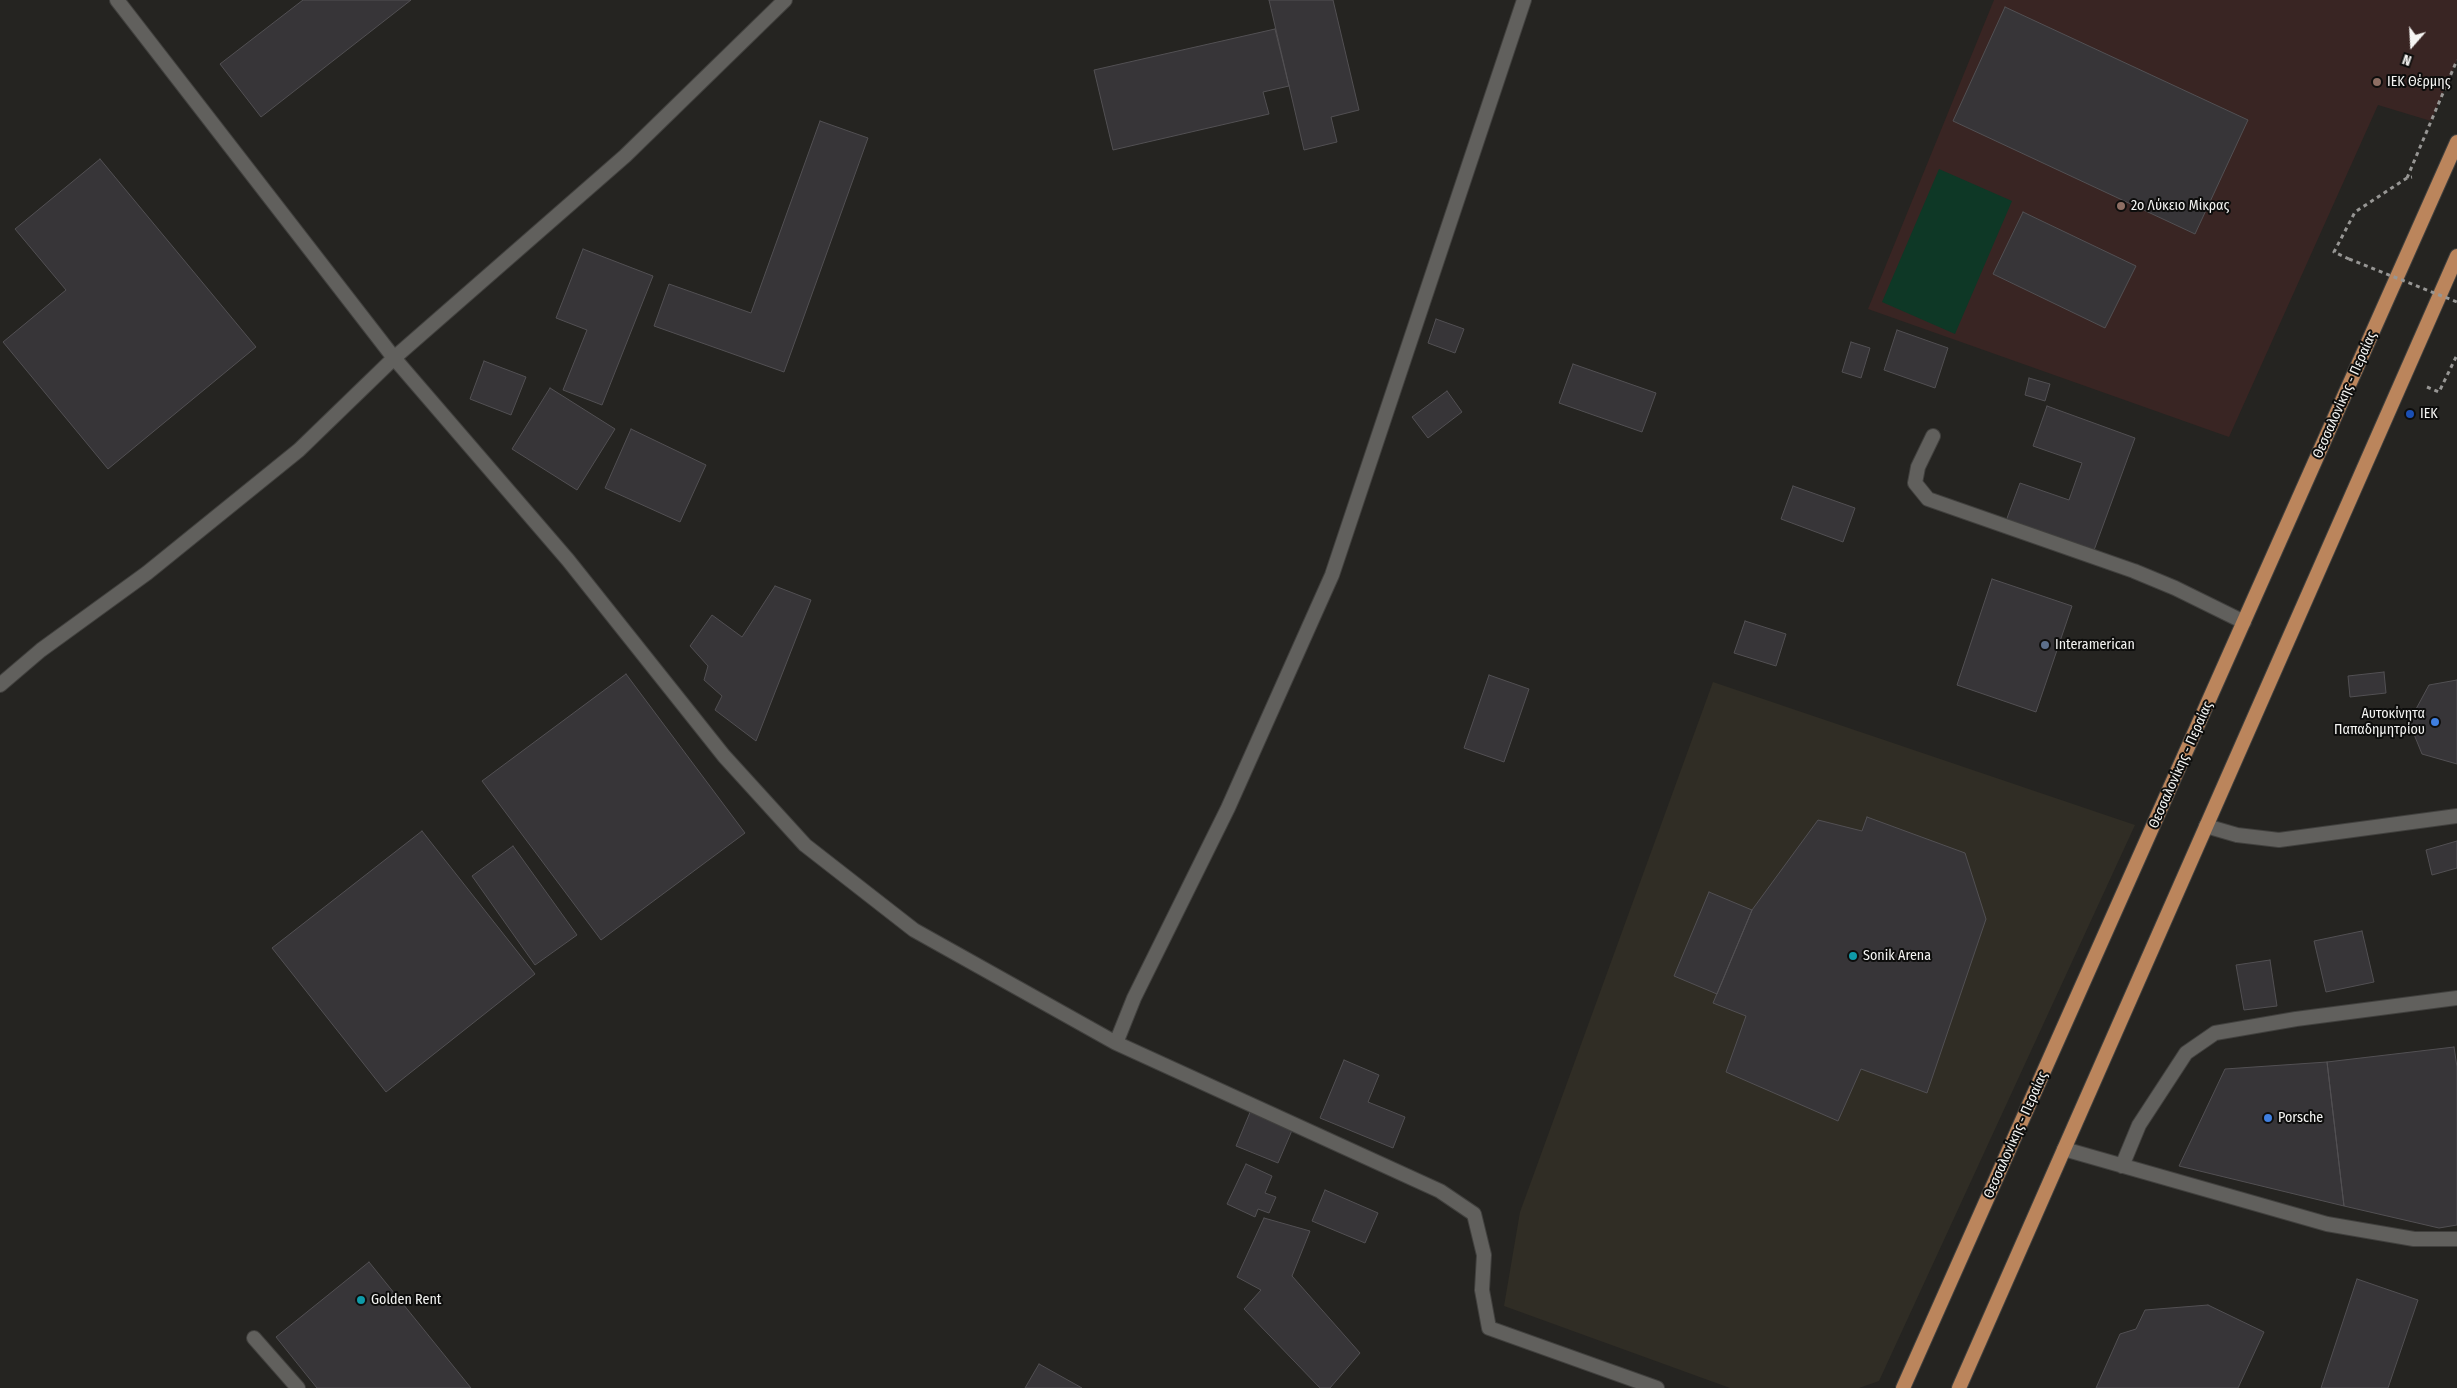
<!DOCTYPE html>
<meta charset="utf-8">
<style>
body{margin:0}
#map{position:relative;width:2457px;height:1388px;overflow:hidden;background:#252421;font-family:"Fira Sans Condensed",sans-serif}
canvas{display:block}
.north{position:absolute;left:2387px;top:20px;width:50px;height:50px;-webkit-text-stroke:4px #0d0d0c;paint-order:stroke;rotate:199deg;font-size:14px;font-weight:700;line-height:20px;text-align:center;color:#f5f5f3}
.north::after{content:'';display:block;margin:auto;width:18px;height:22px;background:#f5f5f3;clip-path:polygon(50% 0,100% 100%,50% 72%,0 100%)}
</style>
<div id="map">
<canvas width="2457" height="1388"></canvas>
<div class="north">N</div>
</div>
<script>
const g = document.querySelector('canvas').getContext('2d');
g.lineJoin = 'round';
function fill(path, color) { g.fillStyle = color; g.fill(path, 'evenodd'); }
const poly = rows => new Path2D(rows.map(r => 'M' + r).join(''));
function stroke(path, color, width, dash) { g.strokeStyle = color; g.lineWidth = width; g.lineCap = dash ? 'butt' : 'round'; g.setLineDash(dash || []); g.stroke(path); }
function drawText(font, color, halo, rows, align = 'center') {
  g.font = font + ' "Fira Sans Condensed",sans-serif'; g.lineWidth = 4; g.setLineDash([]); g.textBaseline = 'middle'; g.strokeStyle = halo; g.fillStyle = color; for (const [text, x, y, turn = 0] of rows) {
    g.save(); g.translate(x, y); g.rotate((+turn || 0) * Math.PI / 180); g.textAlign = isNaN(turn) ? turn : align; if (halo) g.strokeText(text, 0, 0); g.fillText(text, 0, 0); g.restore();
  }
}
fill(poly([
 [1713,682,2135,825,1879,1381,1859,1388,1730,1388,1504,1306,1520,1212]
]), '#302d25');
fill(poly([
 [1994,0,2457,0,2457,60,2431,121,2378,105,2229,437,1868,309]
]), '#392523');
fill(poly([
 [1939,169,2012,201,1955,334,1882,302]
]), '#0e3826');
const building = poly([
 [303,0,411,0,261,117,220,64,303,0],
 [1269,0,1333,0,1359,110,1331,117,1337,142,1304,150,1269,0],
 [2005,7,2248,120,2195,234,1953,121,2005,7],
 [1275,29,1289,86,1263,92,1269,114,1113,150,1094,70,1275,29],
 [820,121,868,138,784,372,654,326,669,284,751,313,820,121],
 [100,159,256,347,108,469,3,342,66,290,15,229,100,159],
 [2023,212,2136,266,2105,328,1993,274,2023,212],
 [583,249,653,276,602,405,563,390,587,330,556,318,583,249],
 [1436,319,1464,329,1455,353,1428,343,1436,319],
 [1897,330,1948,348,1935,388,1884,370,1897,330],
 [1851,342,1870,348,1861,378,1842,372,1851,342],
 [484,361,526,377,511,415,470,399,484,361],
 [1573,364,1656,393,1642,432,1559,403,1573,364],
 [2029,378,2050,384,2045,401,2025,395,2029,378],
 [550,388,615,429,577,490,512,449,550,388],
 [1447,391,1462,412,1428,438,1412,417,1447,391],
 [2047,406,2135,438,2093,553,2006,521,2020,483,2069,500,2082,463,2033,446,2047,406],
 [631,429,706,465,680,522,605,488,631,429],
 [1793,486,1855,508,1843,542,1781,519,1793,486],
 [1992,579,2072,606,2036,712,1957,685,1992,579],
 [775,586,811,600,756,741,715,710,722,696,704,680,708,666,690,646,712,615,742,637,775,586],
 [1745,621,1786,634,1776,666,1734,653,1745,621],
 [2384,672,2386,693,2350,697,2348,676,2384,672],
 [626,674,745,833,601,940,482,781,626,674],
 [1489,675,1529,689,1504,762,1464,748,1489,675],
 [2457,680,2457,764,2422,754,2409,722,2429,685,2457,680],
 [1867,817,1965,853,1986,919,1927,1093,1861,1069,1838,1121,1726,1072,1746,1016,1713,1003,1752,910,1818,820,1862,831,1867,817],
 [422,831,535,974,386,1092,272,948,422,831],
 [2457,841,2457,868,2432,875,2426,850,2457,841],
 [513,846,577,935,535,965,472,876,513,846],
 [1709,892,1752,910,1717,994,1674,976,1709,892],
 [2362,931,2374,982,2326,992,2314,941,2362,931],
 [2270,960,2277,1006,2244,1010,2236,965,2270,960],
 [2454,1047,2457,1067,2457,1225,2439,1228,2344,1206,2327,1062,2454,1047],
 [1344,1060,1379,1075,1368,1102,1405,1117,1393,1148,1320,1118,1344,1060],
 [2327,1062,2344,1206,2179,1166,2225,1069,2327,1062],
 [1251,1110,1293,1128,1278,1163,1236,1146,1251,1110],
 [1246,1164,1272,1176,1265,1193,1276,1197,1269,1213,1258,1209,1255,1217,1227,1204,1246,1164],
 [1325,1190,1378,1213,1365,1243,1312,1221,1325,1190],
 [1264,1218,1310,1231,1292,1276,1360,1353,1330,1388,1320,1388,1244,1309,1261,1290,1237,1277,1264,1218],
 [369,1262,471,1388,317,1388,276,1337,369,1262],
 [2357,1279,2418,1300,2388,1388,2321,1388,2357,1279],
 [2208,1305,2264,1332,2238,1388,2096,1388,2120,1334,2136,1329,2145,1310,2208,1305],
 [1039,1364,1082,1388,1025,1388,1039,1364]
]);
fill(building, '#373538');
stroke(building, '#525053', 1);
const service = poly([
 [1933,436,1918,467,1915,483,1928,499,2134,571,2175,588,2244,622],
 [2064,1149,2327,1224,2414,1239,2457,1239],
 [2122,1166,2139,1125,2186,1053,2215,1033,2296,1019,2457,998],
 [254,1338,298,1388]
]);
const minor = poly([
 [117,0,394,358,568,560,724,756,805,845,914,930,1116,1043],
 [1524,0,1332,575,1228,808,1134,998,1116,1043,1440,1191,1474,1214,1484,1255,1482,1290,1489,1328,1657,1388],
 [0,685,41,650,147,573,299,450,394,358,625,156,785,0],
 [2206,826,2237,835,2279,840,2457,816]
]);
const primary = poly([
 [1903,1388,2457,142],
 [1959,1388,2457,256]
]);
stroke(service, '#41403e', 16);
stroke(minor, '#41403e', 16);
stroke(primary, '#41403e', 16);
stroke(poly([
 [2407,178,2457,60],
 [2349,259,2334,252,2355,212,2407,178,2412,177],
 [2427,387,2439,392,2457,355]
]), '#979694', 3, [4, 4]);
stroke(service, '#61605d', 14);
stroke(minor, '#61605d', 14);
stroke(primary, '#bb855c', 14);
stroke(poly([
 [2349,259,2457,302]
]), '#979694', 3, [4, 4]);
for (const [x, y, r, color] of [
 [2377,82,5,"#8d6e63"],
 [2121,206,5,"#8d6e63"],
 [2410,414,5,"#1a4fb4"],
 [2045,645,5,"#5c6f8a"],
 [2435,722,5,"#3f7fe0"],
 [1853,956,5,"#0f9aa8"],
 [2268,1118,5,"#3f7fe0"],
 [361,1300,5,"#0f9aa8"]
]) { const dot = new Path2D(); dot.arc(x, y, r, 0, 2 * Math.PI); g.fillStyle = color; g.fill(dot); stroke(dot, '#0d0d0c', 2); }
drawText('14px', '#f5f5f3', '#0d0d0c', [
 ["ΙΕΚ Θέρμης",2387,82],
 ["2ο Λύκειο Μίκρας",2131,206],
 ["ΙΕΚ",2420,414],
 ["Interamerican",2055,645],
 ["Αυτοκίνητα",2425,714,"right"],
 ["Παπαδημητρίου",2425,730,"right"],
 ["Sonik Arena",1863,956],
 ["Porsche",2278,1118],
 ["Golden Rent",371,1300]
], 'left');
drawText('14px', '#f5f5f3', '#0d0d0c', [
 ["Θεσσαλονίκης - Περαίας",2345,395,-66],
 ["Θεσσαλονίκης - Περαίας",2181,765,-66],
 ["Θεσσαλονίκης - Περαίας",2016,1135,-66]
]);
</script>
